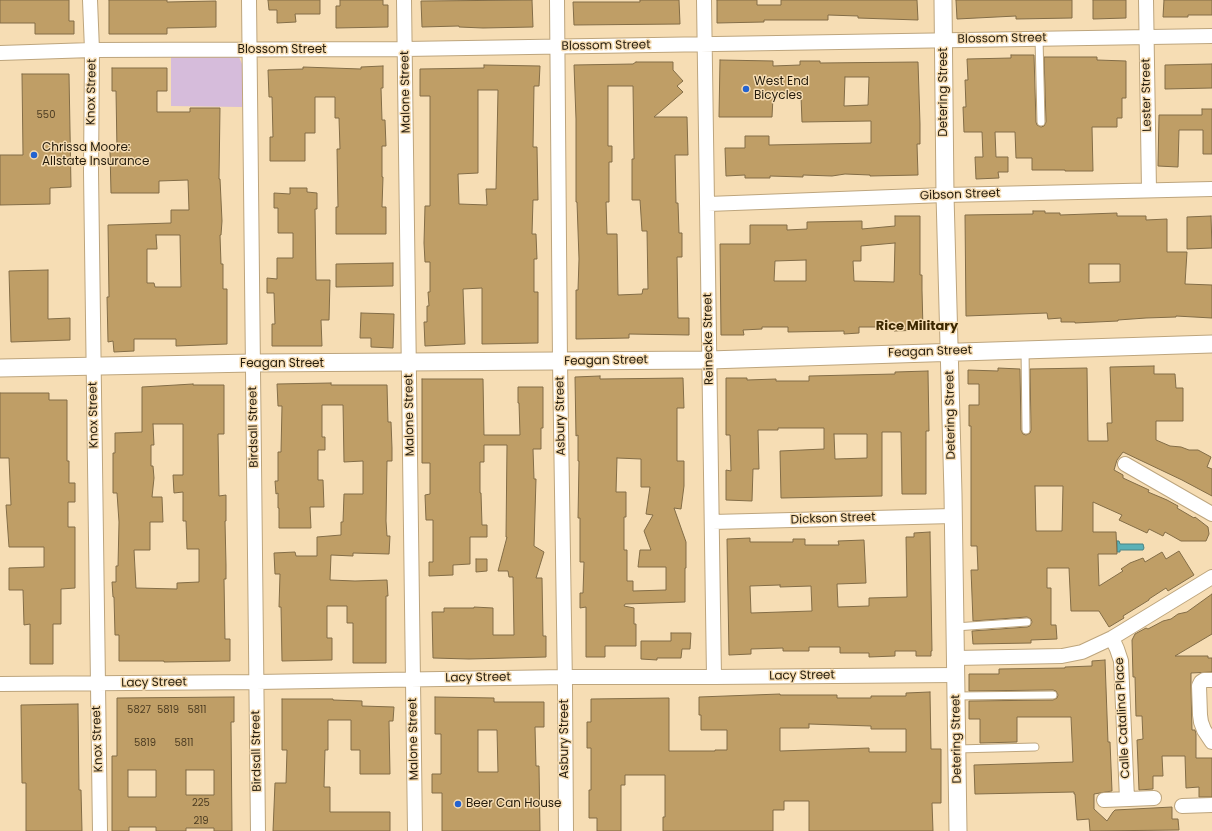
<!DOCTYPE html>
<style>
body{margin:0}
canvas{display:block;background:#f6ddb4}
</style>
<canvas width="1212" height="831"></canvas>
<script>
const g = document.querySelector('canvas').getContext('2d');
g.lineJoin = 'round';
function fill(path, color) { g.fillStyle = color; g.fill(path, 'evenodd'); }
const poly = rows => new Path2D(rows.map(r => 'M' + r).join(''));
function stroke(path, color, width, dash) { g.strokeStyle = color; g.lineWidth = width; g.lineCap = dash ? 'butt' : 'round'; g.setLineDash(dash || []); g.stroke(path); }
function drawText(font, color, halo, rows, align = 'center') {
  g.font = font + ' Poppins,sans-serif'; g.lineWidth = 3; g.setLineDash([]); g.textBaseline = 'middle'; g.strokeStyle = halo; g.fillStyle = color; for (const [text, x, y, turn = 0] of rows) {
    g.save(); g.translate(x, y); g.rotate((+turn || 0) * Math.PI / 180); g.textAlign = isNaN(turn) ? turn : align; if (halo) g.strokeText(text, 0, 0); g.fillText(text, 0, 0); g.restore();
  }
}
fill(poly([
 [171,55,236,56,239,57,242,64,242,107,171,106]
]), '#d6bcdb');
const water = poly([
 [1117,541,1119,541,1120,544,1143,544,1144,548,1143,550,1120,550,1120,552,1117,552,1117,541]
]);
fill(water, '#5bb1b7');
stroke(water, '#4b8484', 1);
const building = poly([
 [0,0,69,0,69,21,74,21,74,34,35,34,35,23,0,23,0,0],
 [109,0,167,0,167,2,216,1,216,27,167,28,167,34,109,34,109,0],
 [268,0,320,0,320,14,295,14,296,22,277,23,277,10,269,10,268,0],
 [340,0,383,0,383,5,388,5,388,27,336,28,336,6,340,6,340,0],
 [532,0,533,27,483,28,459,27,459,26,422,27,421,1,532,0],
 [640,0,679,0,680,24,574,25,573,2,640,2,640,0],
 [717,0,757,0,757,5,781,5,781,0,917,0,918,20,858,18,858,16,828,15,828,20,764,20,764,22,717,23,717,0],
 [956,0,1072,0,1072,18,1016,19,1016,16,957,19,956,0],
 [1093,0,1126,0,1126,18,1093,19,1093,0],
 [1164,0,1212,0,1212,15,1188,15,1188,17,1163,17,1164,0],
 [1011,55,1034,55,1036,122,1037,125,1041,127,1044,126,1046,122,1044,57,1097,57,1097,60,1126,61,1126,98,1122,98,1122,118,1117,118,1117,127,1092,127,1093,171,1065,171,1065,170,1032,170,1032,158,1016,158,1015,132,995,132,996,157,1008,157,1008,172,998,172,999,178,976,179,975,157,983,157,982,132,964,132,963,107,966,107,965,80,968,80,967,59,1011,58,1011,55],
 [720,60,773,61,773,66,800,65,800,61,820,61,820,63,918,62,920,124,920,144,917,144,918,175,870,176,870,175,845,174,832,176,803,175,803,177,770,176,770,178,745,178,745,175,726,176,725,148,745,148,745,136,769,136,769,145,871,143,871,121,802,122,801,96,773,97,772,117,719,117,720,60],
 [845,77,869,77,868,105,844,106,845,77],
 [636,62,673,62,673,70,683,81,677,86,683,92,654,117,687,117,688,155,675,155,676,203,678,203,679,233,682,233,682,257,677,257,678,318,689,318,689,335,629,334,629,338,576,339,576,290,578,290,579,259,577,202,576,202,576,119,574,65,633,64,636,62],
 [608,86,633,86,634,159,632,159,632,200,640,200,642,231,647,231,648,289,643,289,642,294,618,295,617,234,607,234,606,202,609,202,609,162,612,162,612,146,608,146,608,86],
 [1212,64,1212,88,1165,89,1165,65,1212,64],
 [484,65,540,66,539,86,534,86,533,147,537,147,538,200,533,200,532,234,536,234,537,259,534,259,534,292,538,292,538,343,482,344,482,288,463,289,465,344,425,346,424,322,427,322,427,306,429,306,428,292,430,292,430,262,425,262,424,243,425,206,430,206,430,96,420,96,420,69,484,68,484,65],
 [478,90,498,90,496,189,486,189,487,205,459,204,458,174,478,173,478,90],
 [383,66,383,88,381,88,382,120,385,120,386,146,382,146,382,177,383,177,382,207,386,207,386,234,336,234,336,207,338,207,337,149,340,149,339,118,335,118,335,97,315,97,315,133,305,133,305,161,270,161,270,137,273,137,272,97,269,97,268,70,303,69,303,67,361,69,361,67,383,66],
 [112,68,167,68,167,91,157,91,157,112,190,112,190,108,220,108,219,179,220,179,222,221,221,235,220,235,221,264,223,264,223,289,227,289,227,344,176,346,176,339,134,339,134,351,114,352,113,341,108,342,107,297,109,297,108,225,171,223,171,210,189,210,188,180,159,181,159,193,111,193,110,151,117,151,116,91,112,91,112,68],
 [156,235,180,235,181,287,155,287,154,283,147,283,147,249,157,249,156,235],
 [22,74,69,74,71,187,50,188,50,204,0,205,0,155,23,155,22,74],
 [1202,109,1212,109,1212,154,1203,154,1203,130,1179,130,1178,167,1158,166,1159,115,1202,115,1202,109],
 [290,188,307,188,307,192,317,193,317,209,315,209,316,280,330,280,329,320,321,320,322,346,272,346,272,324,275,324,274,293,267,293,267,278,277,279,277,258,293,258,293,233,278,233,278,208,274,208,274,193,290,194,290,188],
 [1033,211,1045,211,1045,213,1060,213,1060,215,1117,213,1117,216,1146,216,1146,220,1167,219,1167,252,1187,252,1185,284,1212,285,1212,318,1176,316,1176,317,1146,318,1118,320,1118,321,1075,323,1075,322,1061,322,1061,318,1048,319,1047,313,966,316,965,215,1033,214,1033,211],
 [1089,264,1120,264,1120,282,1089,283,1089,264],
 [895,216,920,216,920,275,922,275,922,290,923,330,894,331,894,327,859,327,859,333,844,334,844,331,788,332,788,327,762,327,762,329,743,330,744,335,721,335,720,244,750,244,750,225,787,225,787,230,807,229,807,222,862,221,862,229,895,226,895,216],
 [895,243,894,282,854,281,853,261,861,261,861,246,895,243],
 [806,260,806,281,774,281,775,261,806,260],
 [1211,216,1212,248,1187,249,1187,217,1211,216],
 [393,263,393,286,336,287,336,264,393,263],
 [48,270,48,319,70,318,70,340,11,342,9,271,48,270],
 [361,313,394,314,393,348,371,347,371,338,360,338,361,313],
 [1154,366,1154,374,1175,374,1176,388,1183,388,1183,421,1156,421,1156,440,1170,446,1181,447,1189,450,1198,450,1211,457,1207,467,1212,469,1212,496,1182,480,1123,452,1117,460,1114,470,1123,475,1123,478,1149,490,1148,492,1167,500,1178,506,1177,508,1194,518,1195,517,1208,527,1209,534,1206,541,1181,541,1165,532,1163,536,1149,529,1147,533,1119,520,1122,515,1093,502,1093,532,1116,532,1117,554,1098,554,1099,586,1123,571,1121,569,1130,563,1143,558,1145,562,1162,552,1166,559,1179,551,1194,575,1168,591,1166,588,1149,599,1149,600,1123,616,1124,618,1109,627,1099,611,1071,611,1069,568,1047,568,1047,588,1051,588,1051,625,1056,625,1057,639,1031,640,1031,643,973,644,972,631,1027,627,1030,626,1032,622,1031,619,1027,617,973,621,971,570,978,570,977,546,971,546,971,426,969,426,969,405,979,405,979,384,968,384,968,370,998,371,998,368,1020,369,1021,430,1023,434,1026,435,1030,433,1031,430,1030,369,1087,368,1088,441,1108,441,1107,423,1112,423,1110,367,1154,366],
 [1035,486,1063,486,1062,531,1036,531,1035,486],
 [928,371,929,431,926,431,926,494,902,494,901,432,882,432,882,496,781,498,780,451,824,449,824,428,778,428,778,430,758,430,759,469,753,469,752,501,726,500,726,470,731,471,730,435,726,435,726,378,747,378,747,380,776,379,776,381,809,381,809,376,895,374,895,372,928,371],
 [834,434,867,434,867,458,835,459,834,434],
 [600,376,600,379,683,378,684,408,677,408,677,461,684,461,684,486,681,509,674,508,686,542,686,568,685,568,685,602,625,604,624,606,634,608,634,624,636,624,636,646,605,646,605,657,586,657,586,607,580,608,580,593,583,593,584,562,580,562,580,518,578,518,579,461,578,461,578,435,576,436,575,377,600,376],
 [617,458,641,459,641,487,650,487,646,514,653,515,644,531,651,550,640,550,638,567,666,567,666,590,633,591,633,581,627,581,627,550,624,550,624,517,626,517,626,492,616,492,617,458],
 [422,379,483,379,484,435,520,435,519,403,518,403,518,387,543,387,543,428,541,428,541,449,533,449,534,479,536,479,534,546,544,552,536,578,542,578,543,636,546,636,546,657,469,659,433,658,432,612,444,612,444,608,474,608,474,607,493,608,493,635,514,635,513,577,509,577,508,571,498,571,507,537,506,537,507,445,484,445,484,462,480,462,480,493,481,493,482,525,487,525,487,537,470,537,470,564,453,565,453,575,429,576,429,562,433,562,433,520,426,520,425,495,430,494,430,463,422,463,422,379],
 [331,383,331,385,387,385,388,422,391,422,392,448,392,461,387,461,386,521,387,536,390,536,389,554,353,553,353,556,331,555,330,580,355,581,387,580,388,596,386,596,386,663,353,663,353,623,347,623,347,606,327,606,327,638,332,638,332,660,282,661,281,607,279,607,280,574,275,574,274,553,295,552,296,556,317,556,317,537,341,535,341,522,343,522,344,494,363,494,363,461,344,462,343,405,322,405,322,437,325,437,325,450,318,450,318,480,323,480,324,507,310,507,311,528,279,528,279,508,278,508,278,493,276,494,275,481,278,481,278,452,281,452,282,406,278,406,277,384,331,383],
 [193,384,193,385,224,385,224,434,218,434,219,496,226,495,226,521,225,521,226,565,226,579,224,579,225,639,230,639,230,661,164,662,164,661,119,661,119,635,115,635,114,597,113,597,112,582,116,582,116,566,118,566,119,522,117,493,113,493,113,453,115,453,115,433,142,432,142,387,193,384],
 [153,424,183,424,183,475,173,475,174,493,183,492,183,521,186,521,187,549,199,549,199,582,177,583,177,589,136,588,134,550,150,550,150,522,163,522,162,497,152,497,154,478,153,466,151,466,151,445,154,445,153,424],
 [0,393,49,393,49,400,67,400,67,461,69,461,69,483,75,483,75,502,68,502,68,527,75,527,75,588,61,589,61,624,53,624,53,664,30,664,30,624,24,625,23,590,9,590,9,568,44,567,44,547,9,547,6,505,11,505,9,458,0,458,0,393],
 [930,532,932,651,931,651,931,656,916,656,916,651,895,651,895,656,869,657,869,653,840,653,840,647,809,647,809,651,783,651,783,648,751,649,751,654,729,655,727,539,750,538,750,542,793,542,793,539,805,539,805,545,839,545,838,541,864,540,866,583,837,584,838,607,869,606,869,598,907,597,906,537,914,537,914,533,930,532],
 [780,585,780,587,811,586,812,611,751,613,750,586,780,585],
 [476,559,487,559,487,571,476,572,476,559],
 [1212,594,1212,634,1175,656,1208,656,1208,658,1212,658,1212,672,1191,673,1191,686,1192,730,1195,730,1196,734,1196,758,1212,758,1212,797,1199,797,1199,787,1186,788,1185,756,1162,756,1163,776,1153,776,1153,789,1139,790,1137,740,1143,739,1142,716,1136,716,1135,677,1133,677,1132,640,1135,634,1146,628,1148,629,1163,621,1171,619,1178,614,1187,612,1212,594],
 [671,633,691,633,690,649,682,649,681,658,657,658,657,660,641,659,641,641,671,641,671,633],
 [1105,660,1108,742,1110,742,1112,791,1094,794,1094,809,1107,821,1113,812,1115,810,1172,807,1172,819,1178,819,1179,830,1090,831,1089,819,1077,820,1075,794,1074,794,1074,792,975,794,974,765,1073,762,1071,717,1017,717,1017,742,980,743,980,719,969,719,969,701,1053,700,1057,698,1058,695,1056,691,1053,690,969,691,969,674,999,674,999,669,1065,668,1065,667,1092,666,1092,661,1105,660],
 [930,692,931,749,941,749,941,803,932,803,933,831,809,831,809,801,784,801,784,810,773,810,773,831,663,831,663,817,665,817,665,775,625,775,625,785,621,785,621,831,597,831,597,818,589,818,589,790,591,790,591,748,587,748,587,722,591,722,591,699,669,698,669,751,715,751,715,750,727,750,727,730,701,730,701,715,699,715,699,697,780,694,780,695,837,695,837,698,871,698,871,696,906,696,906,693,930,692],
 [809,724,871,726,871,729,906,729,906,752,869,752,869,748,780,751,780,728,809,728,809,724],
 [234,697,234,722,231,722,232,831,214,831,214,828,186,828,186,831,156,831,156,827,129,827,129,831,112,831,112,756,117,756,117,698,234,697],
 [128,770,156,770,156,797,128,797,128,770],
 [186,770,214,770,214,795,186,795,186,770],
 [435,697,494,698,494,702,544,702,544,727,535,727,536,766,539,766,540,831,442,831,442,793,432,793,432,774,441,774,441,734,435,734,435,697],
 [478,730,497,730,498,772,478,772,478,730],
 [282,699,333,699,333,700,362,701,362,706,394,707,393,721,389,721,390,774,360,774,360,750,351,750,351,720,328,720,328,750,325,750,324,787,330,787,330,812,390,812,390,831,273,831,275,783,286,783,287,750,282,750,282,699],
 [78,704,79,790,81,790,82,831,26,831,26,783,22,783,21,705,78,704]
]);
fill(building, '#bf9e66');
stroke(building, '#836d47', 1);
const service = poly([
 [1039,38,1041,122],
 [1025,349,1026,430],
 [955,627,1027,622],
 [956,696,1053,695],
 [957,749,1035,747]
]);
const minor = poly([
 [90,0,92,50,91,172,100,831],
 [249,0,258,831],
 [404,0,415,831],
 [557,0,560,361,565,687,566,831],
 [704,0,714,677],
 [1146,0,1149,190],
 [0,53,92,50,405,49,1212,36],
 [708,204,945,195,1212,189],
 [1125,464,1212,514],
 [712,522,953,516],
 [1112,638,1117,649,1121,661,1127,799],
 [955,658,1062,656,1082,652,1112,638,1212,577],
 [1212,680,1204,680,1201,682,1199,686,1200,715,1201,722,1204,730,1212,742],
 [0,684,256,682,565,677,714,677,955,675],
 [1104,800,1154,798],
 [1182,806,1212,805]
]);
const tertiary = poly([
 [943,0,945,195,953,494,958,831],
 [0,368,253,363,709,360,1212,344]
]);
stroke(service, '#bda57d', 9);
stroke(minor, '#bda57d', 16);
stroke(tertiary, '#bda57d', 19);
stroke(service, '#fff', 7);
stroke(minor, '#fff', 14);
stroke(tertiary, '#fff', 17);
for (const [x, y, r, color] of [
 [746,89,4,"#2463d0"],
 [34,155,4,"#2463d0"],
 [458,804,4,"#2463d0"]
]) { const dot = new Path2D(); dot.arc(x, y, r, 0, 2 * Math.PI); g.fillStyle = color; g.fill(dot); stroke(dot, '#f6ddb4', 1.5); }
drawText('10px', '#4c3c22', null, [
 ["550",46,115],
 ["5827",139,710],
 ["5819",168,710],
 ["5811",197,710],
 ["5819",145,743],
 ["5811",184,743],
 ["225",201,803],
 ["219",201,821]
]);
drawText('12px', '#251c0c', '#f6ddb4', [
 ["Blossom Street",1002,39,-1],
 ["Blossom Street",606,46,-1],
 ["Blossom Street",282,50],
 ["Knox Street",92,92,-89],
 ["Malone Street",406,92,-91],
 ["Detering Street",944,92,-90],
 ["Lester Street",1147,95,-91],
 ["Gibson Street",960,195,-2],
 ["Reinecke Street",709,339,-91],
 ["Feagan Street",930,352,-2],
 ["Feagan Street",606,361,-1],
 ["Feagan Street",282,364],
 ["Knox Street",94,415,-91],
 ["Malone Street",410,415,-91],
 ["Detering Street",951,415,-91],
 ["Asbury Street",561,416,-91],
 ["Birdsall Street",254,427,-91],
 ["Dickson Street",833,519,-2],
 ["Lacy Street",802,676,-1],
 ["Lacy Street",478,678,-1],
 ["Lacy Street",154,683,-1],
 ["Calle Catalina Place",1123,718,-93],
 ["Knox Street",98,739,-92],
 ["Malone Street",414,739,-91],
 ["Asbury Street",565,739,-90],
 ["Detering Street",957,739,-91],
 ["Birdsall Street",257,751,-91]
]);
drawText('12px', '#251c0c', '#f6ddb4', [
 ["West End",754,82],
 ["Bicycles",754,96],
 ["Chrissa Moore:",42,148],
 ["Allstate Insurance",42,162],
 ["Beer Can House",466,804]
], 'left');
drawText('bold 13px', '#3b2700', '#f6ddb4', [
 ["Rice Military",917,327]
]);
</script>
